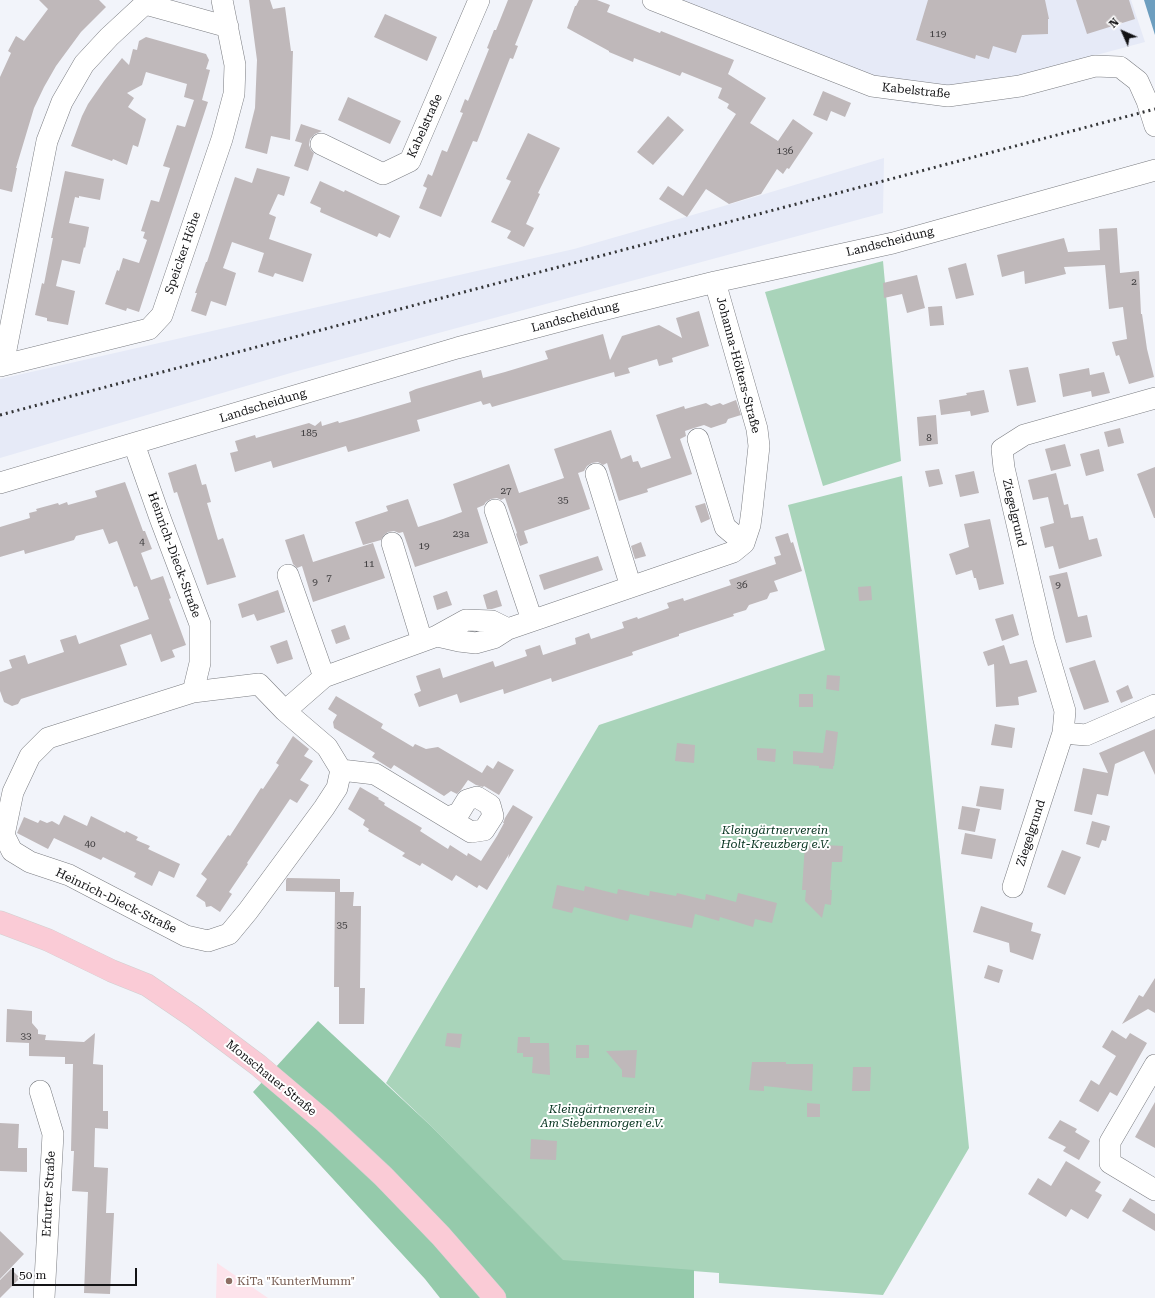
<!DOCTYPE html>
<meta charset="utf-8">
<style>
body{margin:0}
#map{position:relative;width:1155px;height:1298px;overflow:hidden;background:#f2f4fa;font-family:"Roboto Serif",serif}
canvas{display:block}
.north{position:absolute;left:1103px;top:12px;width:40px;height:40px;-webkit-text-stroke:3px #fff;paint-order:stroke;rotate:315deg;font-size:11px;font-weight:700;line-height:16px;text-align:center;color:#131315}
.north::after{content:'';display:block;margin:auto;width:14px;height:18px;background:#131315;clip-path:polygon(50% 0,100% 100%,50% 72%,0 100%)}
.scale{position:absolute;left:12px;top:1268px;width:125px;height:18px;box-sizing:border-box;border:2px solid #131315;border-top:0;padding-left:5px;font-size:12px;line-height:14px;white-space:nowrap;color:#131315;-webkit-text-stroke:3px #fff;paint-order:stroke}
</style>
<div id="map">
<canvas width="1155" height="1298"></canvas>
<div class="north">N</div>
<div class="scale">50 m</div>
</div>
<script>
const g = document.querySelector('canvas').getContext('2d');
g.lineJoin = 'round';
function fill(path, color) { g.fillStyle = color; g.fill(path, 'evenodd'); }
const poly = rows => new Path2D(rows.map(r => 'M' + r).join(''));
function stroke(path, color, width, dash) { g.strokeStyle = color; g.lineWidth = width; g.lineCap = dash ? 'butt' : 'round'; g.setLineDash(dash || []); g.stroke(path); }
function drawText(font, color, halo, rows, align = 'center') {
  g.font = font + ' "Roboto Serif",serif'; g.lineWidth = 4; g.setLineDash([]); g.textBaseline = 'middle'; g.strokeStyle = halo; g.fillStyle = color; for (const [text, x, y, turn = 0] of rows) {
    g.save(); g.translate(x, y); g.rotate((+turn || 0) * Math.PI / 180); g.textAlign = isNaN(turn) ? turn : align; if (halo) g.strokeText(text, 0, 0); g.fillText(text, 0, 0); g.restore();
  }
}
fill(poly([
 [668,0,1131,0,1145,42,913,104],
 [884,158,883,213,294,372,0,458,0,379,574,249,748,199]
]), '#e6eaf7');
fill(poly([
 [217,1263,268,1298,216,1298]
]), '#fde3eb');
fill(poly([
 [883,261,901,461,823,486,765,292],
 [902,476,969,1148,883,1295,719,1283,719,1273,563,1261,431,1126,386,1083,599,725,825,650,788,505]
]), '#a9d4ba');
fill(poly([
 [318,1021,431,1126,563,1260,694,1270,694,1298,440,1298,425,1279,253,1092]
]), '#95caab');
fill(poly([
 [1144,0,1155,0,1155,35]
]), '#6d9ebf');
fill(poly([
 [39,0,99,0,106,7,81,32,56,66,44,87,34,108,16,168,17,168,12,192,0,189,0,77,11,53,8,51,16,36,24,41,48,9],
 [249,0,270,0,273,9,285,7,291,51,293,51,290,140,271,136,267,154,245,148,255,108,257,60],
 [508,0,533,0,515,45,518,46,513,59,510,58,477,142,473,141,441,217,419,208,427,188,423,186,428,174,432,176,442,150,447,152,463,113,460,112,465,99,468,101,489,49,487,48,494,30,496,30],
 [579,0,597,0,610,5,607,12,660,33,661,31,734,60,728,74,766,98,750,123,778,141,793,119,813,133,789,169,787,168,783,174,777,169,761,194,729,204,706,189,687,217,659,199,668,186,683,196,736,114,727,108,729,104,718,98,722,88,682,72,680,76,634,58,633,62,609,52,609,51,567,28,575,6,576,6],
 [928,0,1045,0,1049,19,1048,19,1048,34,1022,35,1016,53,993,46,989,59,976,55,975,59,916,40],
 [1076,0,1129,0,1135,19,1087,34],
 [385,14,437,37,427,61,374,37],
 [146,37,206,54,209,60,206,69,210,70,202,100,208,102,139,312,127,308,126,311,105,304,117,270,119,271,123,258,139,263,147,240,143,238,145,232,141,231,151,200,159,202,170,168,163,166,177,125,185,127,194,100,184,97,187,84,146,72,142,85,127,93,134,98,128,107,146,119,138,147,133,145,127,165,113,159,112,161,71,146,82,116,88,104,104,81,122,58,129,65,133,49,137,50,139,41],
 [823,91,851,103,845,117,831,111,827,121,813,115],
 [348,97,401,121,390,144,338,120],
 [668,116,684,130,653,165,637,152],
 [301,124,322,131,315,134,310,139,309,145,311,150,314,153,308,171,294,166,302,143,295,141],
 [528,133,560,148,538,193,540,194,526,224,534,228,524,247,507,238,511,231,491,222,511,181,506,179],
 [257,168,290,177,284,196,278,194,269,214,276,217,269,239,312,254,303,282,275,273,273,277,258,272,264,253,232,242,223,268,236,273,226,306,211,301,206,316,191,311,197,293,195,293,206,262,207,262,235,177,252,183],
 [65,171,104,179,100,200,79,196,79,198,75,197,69,223,89,227,85,248,84,247,80,264,62,260,56,286,75,291,68,325,47,321,47,318,35,315,42,283,44,284,53,238,51,238],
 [320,181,344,192,345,190,400,216,390,238,379,233,377,237,320,212,321,208,310,203],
 [1117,228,1120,273,1139,271,1141,314,1142,314,1147,349,1154,377,1129,384,1119,355,1116,356,1112,342,1127,339,1123,307,1109,309,1105,265,1064,267,1066,274,1025,284,1024,271,1002,277,997,255,1064,238,1068,252,1100,250,1099,229],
 [966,263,974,295,956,299,948,268],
 [917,275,925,308,907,313,902,294,884,298,883,283],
 [942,306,944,325,930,326,928,307],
 [699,311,709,346,672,358,673,362,659,366,657,359,628,368,630,373,615,377,614,372,492,407,490,403,483,405,481,401,417,420,420,431,355,450,348,452,346,446,273,468,271,461,235,472,230,453,238,451,235,441,255,435,256,438,309,423,315,426,321,421,322,426,338,421,339,423,357,418,411,402,409,392,416,389,481,370,483,378,505,372,548,359,545,351,603,334,610,360,622,336,659,325,682,338,676,318],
 [1028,367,1036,402,1017,406,1009,370],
 [1089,368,1090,375,1104,372,1110,393,1092,397,1091,391,1063,397,1059,374],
 [984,390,989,412,971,416,970,411,941,415,939,400,967,395,966,393],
 [736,400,741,415,728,419,726,423,711,428,704,425,694,428,685,431,686,436,680,439,692,474,647,489,648,492,619,501,607,463,603,465,598,462,592,463,587,466,584,471,578,473,590,509,524,531,528,543,520,546,516,534,517,533,505,498,501,500,497,498,491,499,486,502,484,505,477,508,488,543,415,567,403,532,399,533,394,531,388,532,384,535,381,540,363,545,355,522,388,511,386,506,408,499,418,527,443,519,462,512,453,484,509,464,519,493,564,478,554,449,611,430,621,459,631,455,633,462,638,461,641,468,671,458,656,415,684,406,685,409,706,403,711,406,720,403,723,405],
 [936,415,938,444,919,446,917,417],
 [1120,428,1124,443,1108,447,1104,432],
 [1065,444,1071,466,1051,471,1045,449],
 [1099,449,1104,471,1086,476,1080,454],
 [196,464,202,485,206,484,211,502,207,503,218,540,223,538,236,577,207,585,177,492,174,493,168,473],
 [1155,467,1155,518,1154,518,1137,474],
 [939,469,943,484,929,487,925,471],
 [974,471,979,493,960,497,955,475],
 [1056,473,1064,505,1068,504,1071,518,1083,516,1089,540,1097,538,1102,556,1059,569,1053,546,1045,548,1040,527,1054,523,1048,497,1033,500,1028,480],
 [125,482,143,531,145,531,152,549,141,553,151,580,163,576,171,598,169,599,186,645,172,650,175,657,161,662,151,634,120,645,127,665,21,699,18,704,12,706,4,702,0,691,0,672,12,668,9,660,25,655,28,664,64,652,60,640,76,635,79,644,149,619,137,586,134,587,117,541,109,544,103,529,76,536,74,540,25,554,24,550,0,557,0,527,30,518,29,513,37,511,36,509,58,503,59,505,67,502,68,505,97,497,95,491],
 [705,503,710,519,701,523,695,506],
 [990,519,1004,584,979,590,976,578,974,578,972,570,956,575,949,554,969,547,964,524],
 [788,533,791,543,793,542,802,571,774,581,778,591,770,593,767,599,749,605,746,610,733,614,734,616,679,634,679,636,632,652,633,655,552,682,551,678,504,694,503,689,460,703,457,694,419,707,414,694,421,691,416,676,440,668,443,678,493,661,495,667,527,656,525,650,540,645,543,655,576,644,575,638,589,633,591,639,624,628,622,622,637,617,638,619,669,608,667,603,683,598,684,601,731,585,729,580,776,564,774,557,781,555,775,537],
 [304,534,313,562,373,543,385,578,313,602,302,566,297,568,293,564,285,540],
 [641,542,646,556,635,559,631,546],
 [598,556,603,570,544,590,539,575],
 [1067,572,1078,617,1087,615,1092,637,1066,643,1049,576],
 [871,586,872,600,859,601,858,587],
 [278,590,285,612,257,621,254,614,242,618,238,604],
 [497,590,502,606,492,609,487,609,483,595],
 [447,591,452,605,437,610,433,596],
 [1013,614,1019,635,1002,641,995,619],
 [345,625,350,639,336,644,331,630],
 [287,640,293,659,277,664,270,646],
 [1004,645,1010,664,1027,660,1037,692,1018,697,1019,705,996,707,994,664,988,666,983,652],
 [1095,660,1109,702,1084,710,1069,668],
 [827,675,840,676,839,691,826,689],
 [1128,685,1133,698,1121,703,1116,691],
 [799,694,813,694,813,707,799,707],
 [336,696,383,724,381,728,413,747,415,744,426,749,438,747,482,773,487,765,493,769,498,761,514,770,499,795,484,786,483,787,476,785,468,780,461,790,457,794,451,791,444,796,394,765,391,769,372,757,375,753,334,728,333,722,337,715,328,709],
 [995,724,1015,728,1012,748,991,745],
 [1155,729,1155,775,1144,751,1115,764,1108,796,1097,794,1092,815,1074,811,1083,768,1108,773,1099,753],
 [826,730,838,732,834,766,833,766,833,769,819,768,819,766,793,764,793,751,823,753],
 [293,736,309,749,304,756,313,761,300,780,309,785,297,803,290,799,247,863,248,864,229,892,232,894,220,912,211,906,206,907,205,902,196,896,207,879,201,874,228,835,230,836,261,788,263,789,279,765,276,763],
 [677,743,695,745,694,763,675,761],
 [757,748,776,749,775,762,757,760],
 [980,786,1004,789,1001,810,976,806],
 [360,787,379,798,378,799,385,803,384,805,422,828,420,831,448,849,450,845,467,856,468,853,481,861,497,836,504,823,503,823,505,818,513,805,533,817,508,859,509,854,487,890,479,885,477,888,456,875,452,881,422,863,420,866,402,856,405,853,368,831,369,829,363,825,365,820,348,809],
 [962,806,980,809,975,832,958,829],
 [64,815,87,826,91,816,125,833,126,831,138,837,136,840,150,846,148,849,180,864,174,878,159,871,152,886,134,877,136,873,103,857,101,860,54,838,48,849,17,833,24,817,38,823,40,820,47,823,52,821,59,825],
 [1092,821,1110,826,1106,841,1102,840,1099,848,1086,844],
 [965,833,996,839,992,859,961,854],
 [805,844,843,846,842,862,832,862,830,890,832,890,831,905,825,904,822,918,805,901,806,890,802,890],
 [1062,850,1081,857,1065,895,1047,887],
 [287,878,340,879,340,892,354,892,353,906,361,906,360,988,365,988,364,1024,339,1024,339,987,334,987,335,892,286,891,286,880],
 [557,885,584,891,585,886,617,894,618,889,649,896,650,891,676,896,677,893,705,900,706,894,736,902,738,893,777,903,772,923,755,919,753,927,720,917,719,921,695,914,692,928,630,914,628,921,574,907,572,913,552,908],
 [981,906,1033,923,1031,931,1041,934,1033,960,1010,952,1009,943,973,932],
 [988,965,1003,970,999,983,984,978],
 [1155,978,1155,1013,1148,1009,1122,1024,1139,995,1143,997],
 [7,1009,32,1011,32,1023,38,1030,38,1034,46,1035,45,1040,84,1042,95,1033,93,1064,103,1065,103,1111,108,1111,108,1129,95,1128,94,1167,108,1168,106,1213,114,1213,110,1294,84,1293,88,1192,72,1191,74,1151,71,1151,73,1064,65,1064,65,1057,29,1056,29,1043,6,1042],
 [1112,1030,1126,1039,1130,1033,1147,1043,1117,1096,1110,1092,1098,1112,1079,1101,1091,1080,1099,1085,1116,1056,1102,1047],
 [447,1033,462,1034,460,1048,445,1046],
 [518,1037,530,1037,530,1043,549,1043,550,1075,532,1073,533,1057,523,1057,523,1053,517,1053],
 [576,1045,589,1045,589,1058,576,1058],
 [637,1050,635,1078,622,1077,622,1070,606,1051],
 [752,1062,786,1062,786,1064,813,1064,812,1091,764,1086,764,1091,749,1090],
 [853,1067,871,1067,870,1091,852,1091],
 [1155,1102,1155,1148,1135,1137],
 [807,1103,820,1104,820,1117,807,1117],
 [1060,1120,1077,1129,1075,1132,1090,1141,1079,1160,1063,1151,1066,1147,1048,1138],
 [0,1123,19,1124,18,1148,27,1148,27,1172,0,1171],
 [531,1139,557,1141,556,1160,530,1159],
 [1066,1161,1101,1182,1095,1191,1102,1195,1088,1219,1071,1209,1066,1217,1028,1194,1038,1178,1051,1186],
 [1130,1198,1155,1214,1155,1231,1122,1211],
 [0,1231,24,1254,0,1279],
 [11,1269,20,1278,0,1298,0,1280]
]), '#bfb8ba');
const minor = poly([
 [653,0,872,86,948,96,1020,86,1095,66,1120,67,1138,81,1147,101,1155,126],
 [145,4,228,27],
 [321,144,383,174,410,161,479,0],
 [3,365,47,141,62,102,84,64,109,37,149,0],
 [0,366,149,329,162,315,222,139,234,94,235,65,222,0],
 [1155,398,1024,435,1002,449,1004,468,1044,640,1065,711,1063,733,1086,735,1155,705],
 [698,439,725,527,744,543],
 [134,444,160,518,200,624,200,663,193,692],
 [596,474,631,587],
 [0,483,457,348,582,315,715,282,893,243,1155,170],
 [495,510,532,620],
 [392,543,422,641],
 [288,575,324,677],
 [437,636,459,641,476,643,494,638,508,629,733,552,744,543,750,525,752,510,759,446,757,429,715,282],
 [259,684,285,711,327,747,341,770,337,788,324,808,248,911,229,934,208,941,186,936,69,875,30,862,12,851,4,835,13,792,30,756,48,738,193,692,259,684],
 [285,711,324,677,437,636,466,620,492,621,508,629],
 [341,770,375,774,471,832,484,830,493,816,490,805,477,797,467,800,459,813,448,817],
 [1013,887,1063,733],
 [1155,1065,1110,1142,1110,1163,1155,1190],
 [40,1091,53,1134,44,1298]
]);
const major = poly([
 [0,922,48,940,112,971,147,985,194,1017,258,1065,324,1121,383,1176,441,1236,495,1298]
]);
stroke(minor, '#7b7d82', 22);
stroke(major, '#d0d0d0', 23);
stroke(minor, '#fff', 21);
stroke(major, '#facbd6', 22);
stroke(poly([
 [0,415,1155,109]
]), '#343537', 3, [2, 4]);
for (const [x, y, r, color] of [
 [229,1281,4,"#8d6e63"]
]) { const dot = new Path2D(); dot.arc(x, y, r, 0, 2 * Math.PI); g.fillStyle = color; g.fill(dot); stroke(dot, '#fff', 1.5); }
drawText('10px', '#3e3c3e', null, [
 ["119",938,34],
 ["136",785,151],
 ["2",1134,282],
 ["185",309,433],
 ["8",929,438],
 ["27",506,491],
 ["35",563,500],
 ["23a",461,534],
 ["4",142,542],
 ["19",424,546],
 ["11",369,564],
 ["7",329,578],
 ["9",315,582],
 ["36",742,585],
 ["9",1058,585],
 ["40",90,844],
 ["35",342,925],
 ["33",26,1036]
]);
drawText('12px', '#131315', '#fff', [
 ["Kabelstraße",916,91,6],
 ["Kabelstraße",425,126,-66],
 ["Landscheidung",890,242,-14],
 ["Speicker Höhe",183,253,-71],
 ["Landscheidung",575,317,-15],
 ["Johanna-Hölters-Straße",738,365,75],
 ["Landscheidung",263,406,-17],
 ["Ziegelgrund",1014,513,77],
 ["Heinrich-Dieck-Straße",174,555,70],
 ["Ziegelgrund",1031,833,-72],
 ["Heinrich-Dieck-Straße",116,901,26],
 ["Monschauer Straße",271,1078,39],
 ["Erfurter Straße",49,1194,-87]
]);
drawText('italic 12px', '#05321e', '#fff', [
 ["Kleingärtnerverein",775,830],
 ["Holt-Kreuzberg e.V.",775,844],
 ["Kleingärtnerverein",602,1109],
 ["Am Siebenmorgen e.V.",602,1123]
]);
drawText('12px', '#785e54', '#fff', [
 ["KiTa \"KunterMumm\"",237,1281]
], 'left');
</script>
